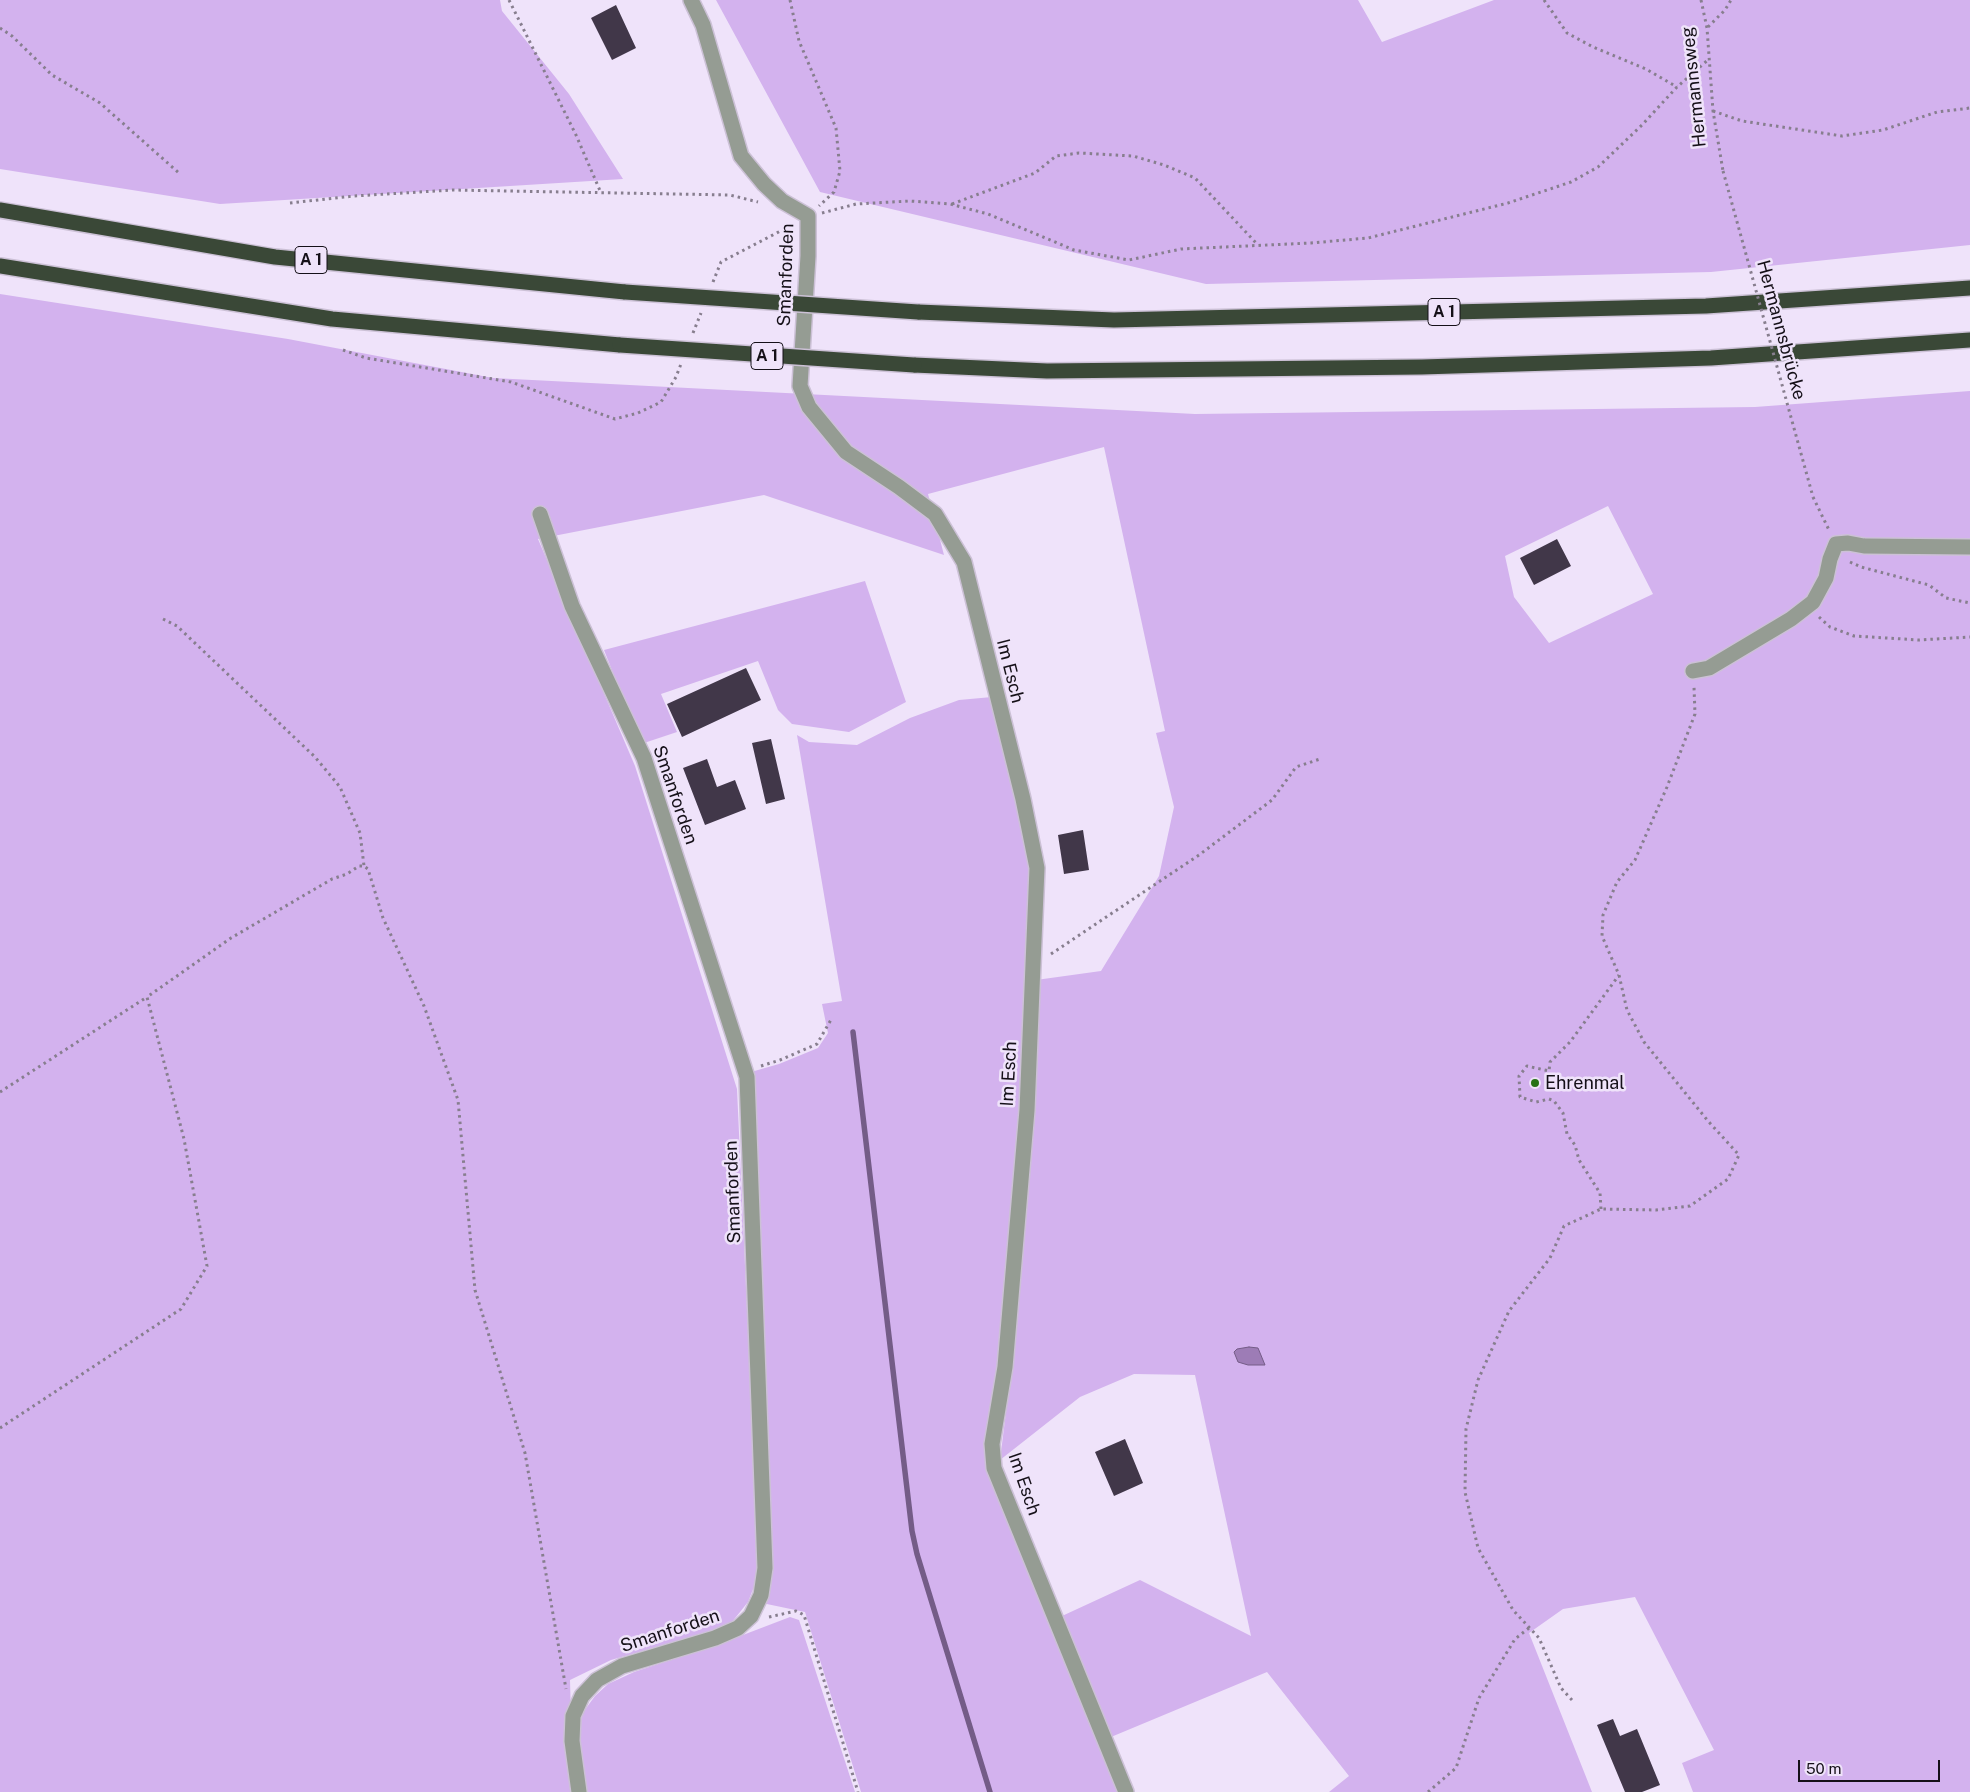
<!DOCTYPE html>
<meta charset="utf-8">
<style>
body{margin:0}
#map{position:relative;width:1970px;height:1792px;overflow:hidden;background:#efe3fa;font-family:"Public Sans",sans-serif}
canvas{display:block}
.scale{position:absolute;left:1798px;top:1760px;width:142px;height:22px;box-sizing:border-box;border:2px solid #151018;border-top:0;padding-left:6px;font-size:15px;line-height:18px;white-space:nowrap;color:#151018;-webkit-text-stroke:4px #efe3fa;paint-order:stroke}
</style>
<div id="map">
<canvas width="1970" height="1792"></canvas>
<div class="scale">50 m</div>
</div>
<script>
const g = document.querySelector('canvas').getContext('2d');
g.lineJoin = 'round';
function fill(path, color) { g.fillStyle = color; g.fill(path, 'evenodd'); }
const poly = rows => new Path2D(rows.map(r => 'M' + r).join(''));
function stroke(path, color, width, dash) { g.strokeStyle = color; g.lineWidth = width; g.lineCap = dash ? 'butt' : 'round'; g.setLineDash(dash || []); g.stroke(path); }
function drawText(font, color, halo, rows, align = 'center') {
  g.font = font + ' "Public Sans",sans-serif'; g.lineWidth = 5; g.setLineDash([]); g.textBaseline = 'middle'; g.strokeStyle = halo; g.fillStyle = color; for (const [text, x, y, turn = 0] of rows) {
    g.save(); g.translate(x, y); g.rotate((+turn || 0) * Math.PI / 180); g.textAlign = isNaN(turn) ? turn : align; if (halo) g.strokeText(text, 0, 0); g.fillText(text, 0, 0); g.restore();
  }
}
fill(poly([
 [0,0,500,0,502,11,569,94,623,179,220,204,0,169],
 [716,0,1358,0,1382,42,1494,0,1970,0,1970,245,1711,272,1206,284,820,192],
 [0,294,288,339,493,378,1195,414,1755,407,1970,391,1970,1792,1693,1792,1682,1763,1714,1750,1635,1597,1563,1609,1529,1633,1592,1792,1329,1792,1349,1776,1267,1672,1111,1737,1062,1616,1140,1580,1251,1636,1195,1375,1134,1374,1080,1397,1000,1460,1011,1372,1031,1150,1036,980,1101,971,1159,876,1174,807,1156,733,1165,731,1104,447,928,494,944,555,764,495,538,539,635,766,737,1089,759,1574,748,1602,732,1622,710,1632,611,1660,570,1680,573,1792,0,1792],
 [1608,506,1653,594,1549,643,1514,597,1505,556],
 [865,581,906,702,849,732,792,724,778,710,758,661,661,694,677,732,641,744,604,650],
 [992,697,1034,867,1029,980,1002,1365,988,1443,1122,1792,861,1792,805,1612,762,1603,751,1072,779,1064,818,1048,828,1033,822,1004,842,1001,797,735,809,742,857,745,910,718,959,700],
 [790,1617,799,1620,855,1792,586,1792,577,1730,584,1711,595,1696,608,1684,634,1672,722,1643]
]), '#d3b2ee');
const water = poly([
 [1249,1347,1258,1348,1265,1365,1248,1365,1238,1362,1234,1352,1237,1349,1249,1347]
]);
fill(water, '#9d7cb6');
stroke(water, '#745c87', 1);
stroke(poly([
 [853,1032,912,1531,917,1554,990,1792]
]), '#745c87', 5.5);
fill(poly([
 [616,5,636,48,612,60,591,18],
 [1557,539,1571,566,1534,585,1520,558],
 [746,668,761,700,682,737,667,704],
 [771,739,785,799,766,804,752,743],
 [707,759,717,787,735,780,746,809,705,825,683,768],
 [1083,830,1089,870,1064,874,1058,835],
 [1125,1439,1143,1483,1114,1496,1095,1452],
 [1613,1719,1620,1736,1637,1729,1660,1785,1642,1792,1625,1792,1597,1725]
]), '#413749');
const minor = poly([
 [691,0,703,25,741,156,764,184,782,201,808,216,808,256,800,386,809,407,846,452,899,487,935,514,964,562,1023,799,1037,868,1027,1110,1005,1367,992,1444,994,1468,1126,1792],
 [540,514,572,606,644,758,747,1077,765,1568,761,1595,751,1616,738,1628,715,1638,622,1666,597,1680,582,1696,573,1716,572,1741,579,1792],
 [1693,671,1709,668,1791,619,1813,602,1826,578,1830,559,1836,544,1848,543,1864,546,1970,547]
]);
const highway = poly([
 [0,210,275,257,625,292],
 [0,266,332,319,620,345],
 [918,312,1114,320,1706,306,1970,288],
 [914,365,1047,371,1422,367,1711,358,1970,340]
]);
stroke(minor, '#ccc1d6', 18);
stroke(highway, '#ccc1d6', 18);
stroke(poly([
 [509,0,576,135,601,193],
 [790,0,799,41,836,128,840,171,834,192,819,206],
 [1544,0,1567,33,1593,47,1646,69,1677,87],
 [1701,0,1707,28,1713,111,1723,171],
 [1708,27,1725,10,1731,0],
 [0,28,12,36,52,75,100,103,179,173],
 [1713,111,1742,121,1842,136,1883,130,1937,112,1970,108],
 [290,203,354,196,452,190,730,195,758,202],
 [952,204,1035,173,1056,156,1079,153,1133,156,1164,165,1195,178,1258,245],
 [822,213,856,204,910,201,950,204,988,214,1074,250,1129,260,1181,249,1311,243,1368,238,1508,203,1571,182,1598,167,1642,125,1677,87,1709,59],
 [713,282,721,262,792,225],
 [693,333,701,313],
 [343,350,366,358,511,382,615,419,638,413,661,402,676,377,681,364],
 [1813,497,1829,530],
 [1850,562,1861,567,1929,585,1946,598,1970,603],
 [1819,617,1830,627,1854,636,1919,640,1970,637],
 [163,619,177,626,315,757,340,787,360,833,364,866],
 [1051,954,1199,855,1272,800,1296,767,1320,759],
 [761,1066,780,1060,817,1044,832,1018],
 [0,1092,147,997],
 [1601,1209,1600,1193,1579,1160,1575,1145,1567,1134,1563,1113,1554,1101,1549,1099,1536,1102,1520,1097,1519,1076,1527,1066,1549,1071,1550,1062,1570,1042,1619,975],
 [0,1428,181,1309,207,1266,184,1139,147,997,231,938,332,879,347,874,359,866,364,866,368,869,383,918,424,1006,458,1100,475,1290,525,1453,566,1689],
 [769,1617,796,1611,804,1615,858,1792],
 [1572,1700,1561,1688,1539,1638,1513,1610,1478,1548,1465,1492,1466,1429,1478,1380,1509,1311,1550,1258,1564,1226,1601,1209,1656,1210,1690,1206,1728,1179,1739,1155,1708,1121,1644,1042,1627,1010,1619,975,1602,936,1603,915,1617,882,1635,860,1667,787,1695,714,1694,687],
 [1428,1792,1456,1768,1479,1698,1515,1639,1529,1628]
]), '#877e8e', 3, [2.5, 4]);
stroke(minor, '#959c93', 15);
stroke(highway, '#3a4837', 15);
const highwayBridge = poly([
 [625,292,918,312],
 [620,345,914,365]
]);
stroke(highwayBridge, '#ccc1d6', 18, []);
stroke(poly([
 [1723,171,1813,497]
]), '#877e8e', 3, [2.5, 4]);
stroke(highwayBridge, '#3a4837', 15);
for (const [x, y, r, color] of [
 [1535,1083,5,"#277216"]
]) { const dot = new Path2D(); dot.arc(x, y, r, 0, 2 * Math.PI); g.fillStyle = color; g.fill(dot); stroke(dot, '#efe3fa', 2); }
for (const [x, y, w] of [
 [311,260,32],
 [1444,312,32],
 [767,356,32]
]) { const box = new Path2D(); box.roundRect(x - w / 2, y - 13.5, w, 27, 4); g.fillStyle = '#efe3fa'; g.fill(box); stroke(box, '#151018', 1); }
drawText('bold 16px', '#151018', null, [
 ["A 1",311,260],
 ["A 1",1444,312],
 ["A 1",767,356]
]);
drawText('18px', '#151018', '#efe3fa', [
 ["Hermannsweg",1694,87,-96],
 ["Smanforden",786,275,-88],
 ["Hermannsbrücke",1781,330,75],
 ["Im Esch",1010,671,76],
 ["Smanforden",675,795,71],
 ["Im Esch",1009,1074,-87],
 ["Smanforden",733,1192,-92],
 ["Im Esch",1024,1484,71],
 ["Smanforden",670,1631,-18]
]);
drawText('18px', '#151018', '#efe3fa', [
 ["Ehrenmal",1545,1083]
], 'left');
</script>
